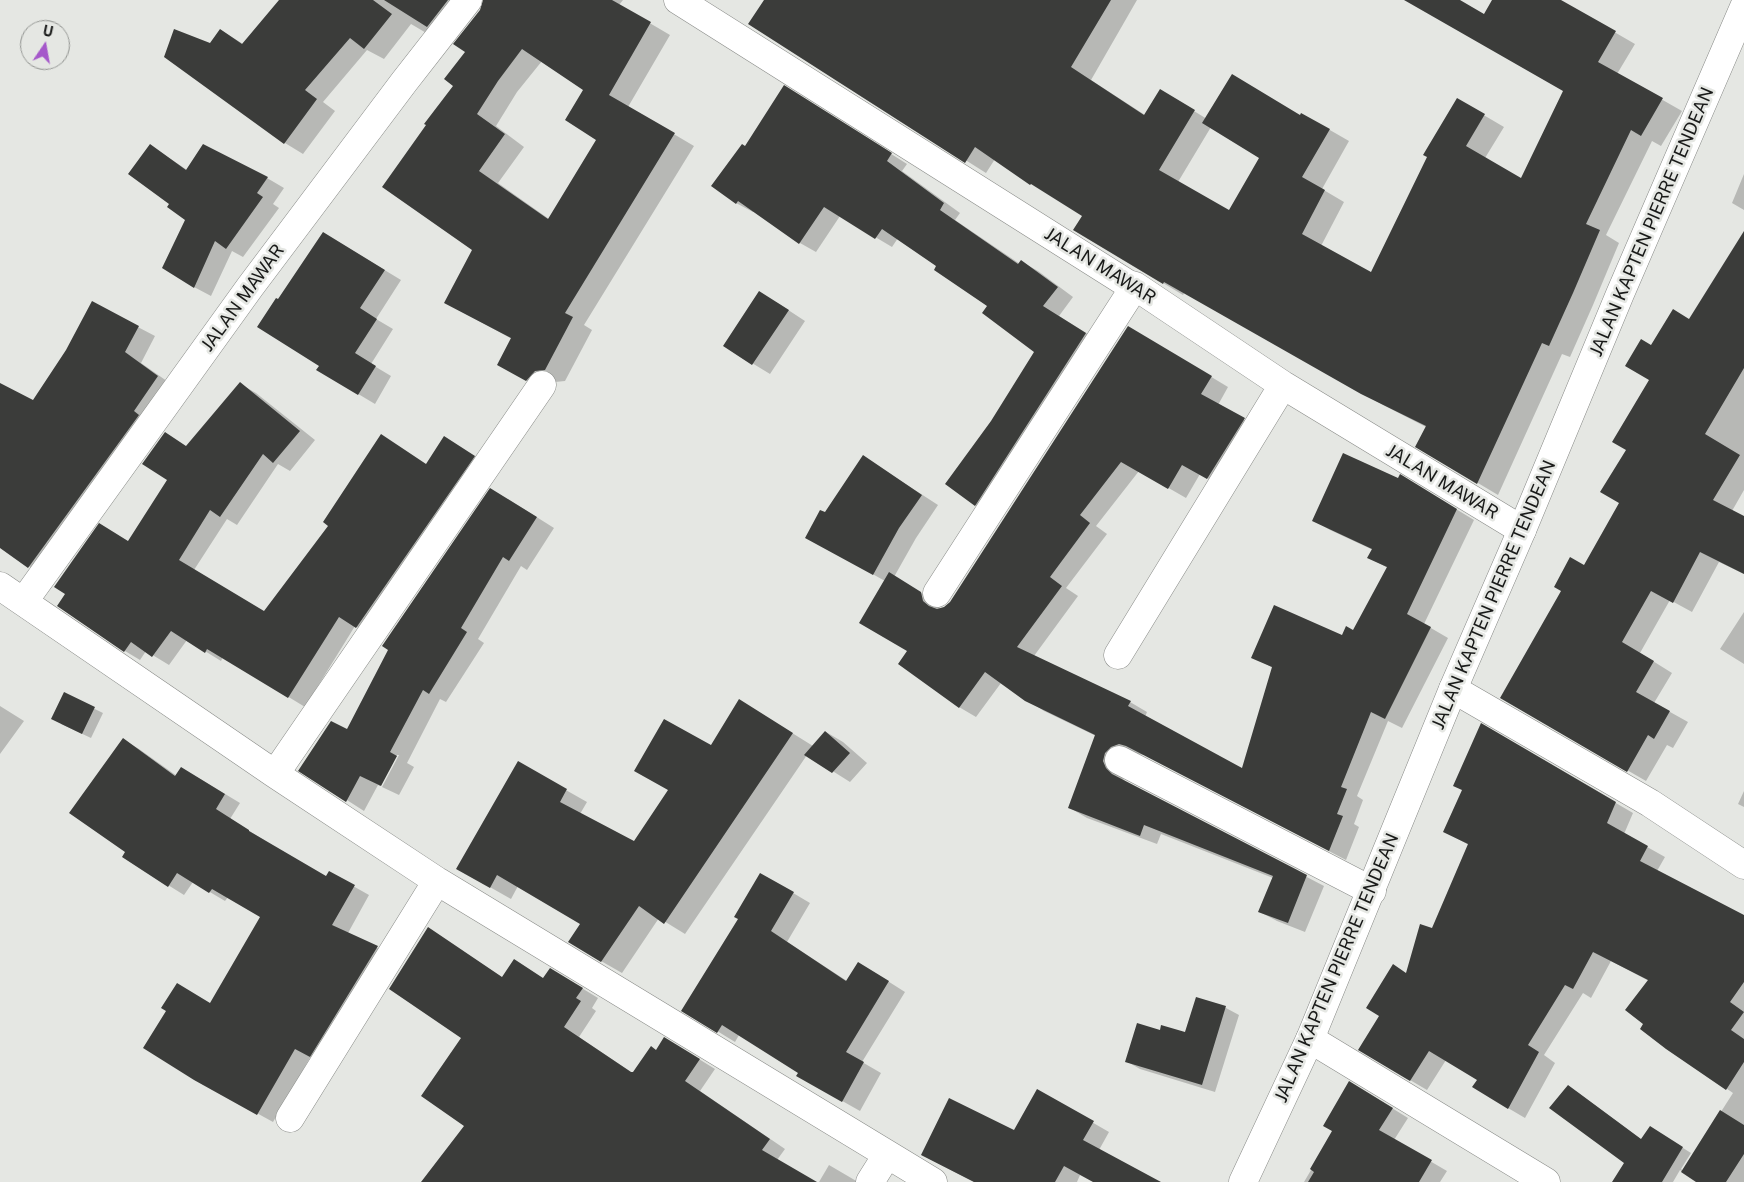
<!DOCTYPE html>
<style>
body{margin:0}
#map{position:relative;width:1744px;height:1182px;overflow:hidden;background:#e5e7e3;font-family:"Public Sans",sans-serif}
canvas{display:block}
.north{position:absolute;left:20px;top:20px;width:50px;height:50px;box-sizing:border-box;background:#e5e7e3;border:1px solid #939592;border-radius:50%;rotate:12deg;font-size:14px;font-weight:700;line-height:20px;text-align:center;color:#191a19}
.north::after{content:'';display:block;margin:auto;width:18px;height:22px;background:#a558ca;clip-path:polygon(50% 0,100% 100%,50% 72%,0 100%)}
</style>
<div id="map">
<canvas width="1744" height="1182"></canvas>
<div class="north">U</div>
</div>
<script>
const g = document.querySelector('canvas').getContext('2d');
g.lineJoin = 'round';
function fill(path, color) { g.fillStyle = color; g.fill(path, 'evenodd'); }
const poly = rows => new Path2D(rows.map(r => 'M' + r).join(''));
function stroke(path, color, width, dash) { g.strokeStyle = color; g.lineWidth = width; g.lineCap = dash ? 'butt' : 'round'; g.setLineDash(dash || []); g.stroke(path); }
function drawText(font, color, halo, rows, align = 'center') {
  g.font = font + ' "Public Sans",sans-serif'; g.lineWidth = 5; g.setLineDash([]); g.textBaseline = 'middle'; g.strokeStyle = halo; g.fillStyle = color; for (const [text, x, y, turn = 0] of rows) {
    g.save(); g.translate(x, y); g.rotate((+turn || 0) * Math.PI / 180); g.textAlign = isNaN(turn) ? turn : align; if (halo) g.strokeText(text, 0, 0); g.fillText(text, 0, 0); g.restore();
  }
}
fill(poly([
 [281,0,450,0,466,11,433,37,411,24,384,59,367,50,323,102,335,111,303,154,285,143,166,56,211,44,221,30,243,44],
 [490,0,623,0,619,5,670,35,628,107,694,146,584,325,592,330,565,381,555,382,547,391,518,376,512,339,466,314,474,249,467,51],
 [542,61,585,90,598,139,549,219,498,183,524,147,496,126,517,92],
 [766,0,1137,0,1091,80,1145,115,1189,108,1207,119,1301,116,1302,114,1349,141,1322,189,1344,202,1321,246,1371,274,1458,100,1504,127,1485,158,1522,180,1565,91,1407,0,1457,0,1484,15,1493,0,1559,0,1635,44,1617,74,1682,111,1661,146,1652,141,1606,235,1619,243,1593,305,1570,357,1562,354,1498,495,1416,446,1426,427,1383,405,1185,292,1183,295,1163,283,1075,230,1084,216,995,159,986,173,750,24],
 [1211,127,1261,158,1230,212,1178,182],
 [800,96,907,164,902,171,960,213,955,220,1020,264,1022,262,1038,271,1073,297,1059,316,1102,343,992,514,975,505,992,422,1036,351,988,306,938,266,898,238,892,247,840,216,816,252,800,243,754,211,753,212,736,203,745,147],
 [150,145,187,170,267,178,284,188,273,204,279,208,243,257,232,251,211,296,194,287,186,219,171,204],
 [1744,174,1744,210,1732,203],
 [1744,233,1744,490,1732,511,1744,517,1744,574,1719,562,1692,612,1670,600,1640,653,1672,673,1654,703,1688,722,1673,748,1667,745,1646,781,1502,698,1584,567,1620,503,1628,449,1651,380,1652,347,1690,320],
 [340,243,401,280,376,319,393,329,371,364,391,376,375,404,318,370,321,365,279,301],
 [776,302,805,321,770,374,724,346],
 [92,303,155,336,141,363,174,386,45,577,0,547,0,384,34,402,67,350],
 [1145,337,1228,387,1218,405,1261,429,1225,488,1200,474,1186,498,1139,471,1096,526,1107,534,1066,588,1078,596,1034,656,1130,702,1147,712,1145,717,1243,770,1273,668,1253,657,1342,637,1354,631,1388,568,1369,558,1373,550,1330,530,1313,520,1399,480,1418,486,1474,520,1424,624,1448,638,1402,728,1388,721,1357,796,1363,800,1354,824,1359,827,1346,860,1145,755,1137,754,1128,756,1120,772,1123,779,1127,783,1324,886,1305,932,1277,921,1260,912,1273,878,1161,834,1157,844,1087,818,1070,808,1096,736,1044,711,1001,683,976,717,959,707,909,651,885,581,824,547,825,514,864,457,938,505,916,538,894,577,938,603,940,609,944,608,951,603],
 [240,384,256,393,315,440,290,471,278,464,237,525,227,519,194,570,264,612,397,445,427,465,445,438,490,466,373,636,355,626,305,707,223,657,221,661,187,640,169,665,146,651,140,660,125,651,129,542,188,447],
 [508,499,554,528,527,570,521,566,478,639,484,643,446,702,440,699,407,763,414,767,399,795,382,787,399,755,397,755,380,786,378,785,364,811,300,770,347,731],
 [1744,612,1744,664,1720,649],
 [64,694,103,713,91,738,61,724],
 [0,706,24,721,0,754],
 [760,713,813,746,826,732,843,742,867,763,850,782,807,755,685,934,659,918,622,973,601,961,582,923,518,886,511,899,458,869,518,763,587,802,580,814,634,842,711,747],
 [1482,725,1633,813,1624,834,1665,857,1657,871,1744,917,1744,1182,1699,1182,1680,1170,1673,1182,1618,1182,1626,1162,1576,1091,1642,1140,1659,1133,1691,1153,1681,1169,1683,1171,1733,1093,1667,1048,1645,1024,1649,981,1611,961,1591,998,1583,993,1544,1055,1555,1063,1525,1118,1508,1108,1479,1079,1446,1060,1427,1090,1410,1080,1407,974,1433,929,1469,845,1445,832,1463,791],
 [124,740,139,749,177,776,197,777,240,803,230,819,264,840,263,841,326,878,330,873,369,895,348,933,393,956,326,1064,311,1056,273,1122,195,1079,211,1004,262,917,228,897,225,901,193,882,184,895,123,857,127,852],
 [1744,791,1744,807,1738,804],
 [761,874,810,903,787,942,847,981,875,973,905,992,862,1062,881,1073,860,1111,798,1076,800,1072,739,1035,735,1042,683,1010,739,919],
 [429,929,503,978,567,979,598,998,592,1008,596,1011,579,1037,634,1074,657,1052,681,1048,715,1069,700,1091,785,1149,777,1160,815,1182,429,1182,465,1126,462,1038],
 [1196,999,1226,1008,1239,1015,1215,1092,1140,1069,1126,1061,1161,1031,1185,1033],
 [1038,1091,1109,1132,1099,1150,1159,1182,1094,1182,1080,1175,1077,1182,974,1182,922,1155,1014,1132],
 [1366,1092,1408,1118,1394,1140,1447,1171,1440,1182,1304,1182,1334,1131],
 [829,1165,858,1182,819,1182]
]), '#0003');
fill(poly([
 [279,0,373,0,392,14,364,49,350,38,305,90,317,99,284,144,164,57,174,29,210,43,220,29,242,44],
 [384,0,448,0,427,27],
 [483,0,612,0,651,22,609,95,675,133,565,313,573,317,545,370,535,371,526,381,497,365,511,338,444,303,472,250,382,187,426,125,424,124,453,86,444,79,465,52,453,44,480,10],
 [522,49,583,90,565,120,596,140,548,219,479,171,505,134,477,114,498,81],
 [764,0,1111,0,1071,67,1144,115,1160,89,1195,110,1159,170,1229,210,1259,158,1202,123,1232,74,1300,115,1301,113,1330,129,1302,177,1325,190,1302,234,1371,272,1427,157,1423,155,1457,98,1485,114,1466,146,1521,178,1563,91,1404,0,1460,0,1484,14,1492,0,1561,0,1616,31,1598,62,1663,98,1641,136,1631,130,1586,224,1600,230,1573,293,1549,346,1542,343,1477,484,1415,447,1426,426,1361,394,1164,282,1163,284,1073,230,1082,216,1031,184,1030,185,975,147,965,163,748,24],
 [784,85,892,153,887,161,944,203,940,210,1018,264,1021,260,1058,287,1043,306,1086,333,975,506,945,484,991,421,1034,352,982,313,987,306,934,270,936,266,882,229,875,239,824,207,799,244,738,201,736,204,711,186,742,144,745,146],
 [150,144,186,170,203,144,268,177,257,193,263,197,226,249,215,241,194,288,162,268,185,220,167,207,169,204,128,174],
 [1744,231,1744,368,1705,434,1740,455,1713,500,1744,516,1744,574,1700,552,1673,603,1651,591,1622,642,1654,661,1636,692,1670,711,1654,739,1648,735,1627,772,1500,698,1561,591,1554,587,1570,557,1584,565,1619,503,1600,492,1626,450,1612,442,1649,380,1625,366,1641,339,1651,345,1673,309,1689,319],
 [323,232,385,270,360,308,377,319,355,353,376,366,358,395,316,370,319,366,257,327,276,298,278,299],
 [759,291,789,310,752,365,723,346],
 [92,301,139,326,125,352,158,376,134,411,139,415,28,568,0,548,0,383,33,400,66,350],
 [1128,326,1212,376,1201,394,1245,418,1207,479,1182,465,1168,489,1121,462,1080,515,1090,523,1050,577,1062,586,1017,647,1131,701,1128,706,1242,768,1272,667,1251,658,1274,605,1342,635,1346,626,1353,630,1387,567,1367,558,1372,549,1312,521,1343,453,1398,478,1400,474,1457,509,1407,614,1431,627,1385,719,1371,712,1341,787,1347,789,1337,814,1343,816,1329,851,1126,746,1119,744,1111,747,1105,753,1103,761,1106,768,1112,774,1307,875,1288,923,1258,912,1273,876,1144,825,1140,836,1068,808,1095,735,1025,701,985,672,959,708,898,664,907,651,859,623,889,572,921,592,923,601,929,606,937,609,944,607,950,602],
 [240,382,300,431,273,463,263,454,220,517,210,510,179,560,264,611,328,526,323,522,381,434,426,464,444,436,475,456,356,628,339,617,288,698,207,649,205,653,171,631,152,657,131,642,124,652,57,606,65,594,54,587,99,523,128,541,167,480,142,464,165,432,186,446],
 [863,455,922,495,899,528,873,575,805,538,820,510,825,512],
 [490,488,537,517,509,561,503,557,461,628,467,632,429,694,423,690,390,752,397,756,381,786,360,776,346,802,298,771,331,721,347,729,388,650,382,646],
 [64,692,95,707,82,734,51,719],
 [739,699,793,733,664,924,639,906,601,962,568,942,580,924,497,875,490,888,456,869,518,761,567,789,560,802,634,841,668,790,634,771,664,719,711,745],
 [1481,723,1616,802,1607,823,1648,846,1640,861,1744,915,1744,982,1730,1002,1744,1012,1731,1030,1744,1039,1744,1062,1726,1090,1666,1049,1640,1029,1643,1024,1625,1010,1648,980,1593,952,1573,989,1565,985,1528,1045,1539,1052,1508,1109,1472,1087,1477,1080,1429,1051,1410,1081,1358,1050,1379,1016,1366,1008,1393,964,1406,973,1420,924,1432,928,1468,844,1443,832,1462,790,1453,786],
 [825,731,850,753,832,773,804,755],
 [123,738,175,776,181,767,225,794,216,809,249,830,249,831,326,876,329,871,355,885,332,925,378,946,310,1057,295,1049,257,1115,194,1080,143,1048,166,1011,161,1008,177,983,210,1003,260,917,212,889,209,893,177,873,168,887,122,857,125,852,69,813],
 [760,873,794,892,771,931,846,981,858,962,889,981,846,1052,864,1062,842,1102,796,1076,798,1073,722,1025,717,1033,681,1011,738,919,734,917],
 [428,927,502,977,514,959,543,978,550,968,583,988,576,998,581,1001,564,1027,631,1072,633,1072,651,1046,656,1050,664,1037,700,1059,685,1081,770,1139,762,1150,817,1182,421,1182,464,1126,421,1096,461,1038,389,989],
 [1196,997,1226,1006,1202,1085,1125,1062,1137,1023,1160,1030,1161,1025,1185,1032],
 [1349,1081,1393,1108,1379,1130,1432,1160,1419,1182,1308,1182,1314,1172,1310,1169,1332,1131,1323,1126],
 [1568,1085,1641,1139,1650,1126,1683,1147,1662,1182,1612,1182,1624,1163,1549,1108],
 [1037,1089,1094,1121,1083,1140,1161,1182,1093,1182,1064,1166,1055,1182,974,1182,921,1155,949,1098,1014,1130],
 [1720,1110,1744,1125,1744,1154,1726,1182,1696,1182,1681,1172]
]), '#3b3c3a');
const street = poly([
 [678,0,1128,284,1135,286,1283,385,1522,530],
 [0,586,275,774,437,881,933,1182],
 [937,593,1135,286],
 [24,601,250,287,404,82,468,0],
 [1118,655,1283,385],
 [1453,689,1650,803,1744,865],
 [1119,760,1372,891],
 [275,774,542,385],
 [1310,1039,1546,1182],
 [290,1118,437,881],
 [870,1182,887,1155]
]);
const secondary = poly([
 [1243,1182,1310,1039,1453,689,1522,530,1620,294,1744,7]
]);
stroke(street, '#888a87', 29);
stroke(secondary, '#888a87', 29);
stroke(street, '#fff', 28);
stroke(secondary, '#fff', 28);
drawText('18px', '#191a19', '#e5e7e3', [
 ["JALAN KAPTEN PIERRE TENDEAN",1652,222,-67],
 ["JALAN MAWAR",1100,266,32],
 ["JALAN MAWAR",243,298,-54],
 ["JALAN MAWAR",1442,482,31],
 ["JALAN KAPTEN PIERRE TENDEAN",1494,595,-67],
 ["JALAN KAPTEN PIERRE TENDEAN",1337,968,-67]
]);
</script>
